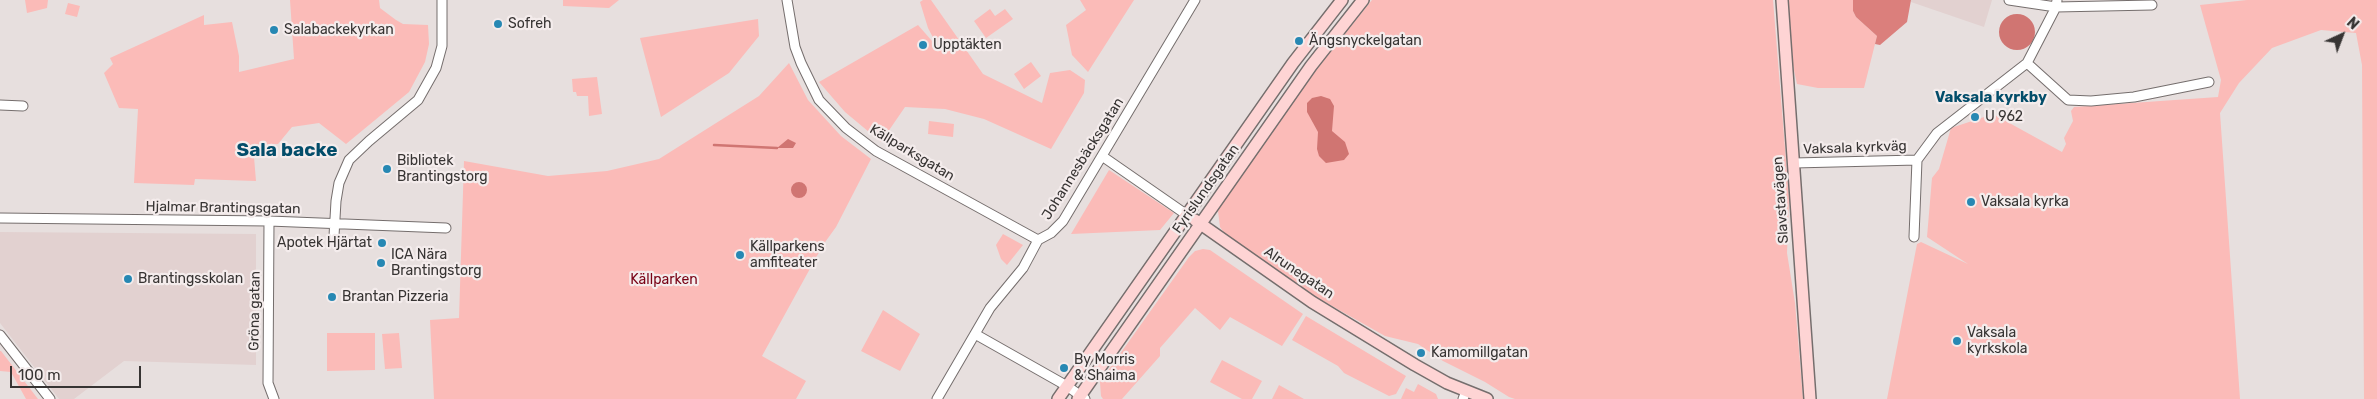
<!DOCTYPE html>
<meta charset="utf-8">
<style>
body{margin:0}
#map{position:relative;width:2377px;height:399px;overflow:hidden;background:#e7dfde;font-family:Rubik,sans-serif}
canvas{display:block}
.north{position:absolute;left:2317px;top:10px;width:50px;height:50px;-webkit-text-stroke:4px #f4ecec;paint-order:stroke;rotate:43deg;font-size:14px;font-weight:700;line-height:20px;text-align:center;color:#373433}
.north::after{content:'';display:block;margin:auto;width:18px;height:22px;background:#373433;clip-path:polygon(50% 0,100% 100%,50% 72%,0 100%)}
.scale{position:absolute;left:10px;top:366px;width:131px;height:22px;box-sizing:border-box;border:2px solid #373433;border-top:0;padding-left:6px;font-size:15px;line-height:18px;white-space:nowrap;color:#373433;-webkit-text-stroke:4px #f4ecec;paint-order:stroke}
</style>
<div id="map">
<canvas width="2377" height="399"></canvas>
<div class="north">N</div>
<div class="scale">100 m</div>
</div>
<script>
const g = document.querySelector('canvas').getContext('2d');
g.lineJoin = 'round';
function fill(path, color) { g.fillStyle = color; g.fill(path, 'evenodd'); }
const poly = rows => new Path2D(rows.map(r => 'M' + r).join(''));
function stroke(path, color, width, dash) { g.strokeStyle = color; g.lineWidth = width; g.lineCap = dash ? 'butt' : 'round'; g.setLineDash(dash || []); g.stroke(path); }
function drawText(font, color, halo, rows, align = 'center') {
  g.font = font + ' Rubik,sans-serif'; g.lineWidth = 4.5; g.setLineDash([]); g.textBaseline = 'middle'; g.strokeStyle = halo; g.fillStyle = color; for (const [text, x, y, turn = 0] of rows) {
    g.save(); g.translate(x, y); g.rotate((+turn || 0) * Math.PI / 180); g.textAlign = isNaN(turn) ? turn : align; if (halo) g.strokeText(text, 0, 0); g.fillText(text, 0, 0); g.restore();
  }
}
fill(poly([
 [1911,0,1992,0,1984,27,1911,2],
 [0,232,256,234,256,365,124,361,74,399,59,399,0,323]
]), '#e2d1d0');
fill(poly([
 [25,0,48,0,47,8,27,13],
 [290,0,379,0,380,8,396,20,403,24,428,25,429,44,425,62,409,92,346,144,319,123,292,127,278,144,253,145,256,181,195,179,194,185,134,183,138,109,119,108,104,73,113,64,110,58,204,15,204,25,232,22,239,56,239,72,294,59],
 [563,0,619,0,609,8,563,6],
 [923,0,931,0,983,74,1042,103,1050,73,1070,70,1085,80,1084,93,1051,149,984,119,945,109,905,107,881,142,845,112,819,82,918,25,939,49,928,28,920,2],
 [1080,0,1134,0,1088,72,1072,55,1066,25,1086,10],
 [1372,0,1773,0,1789,198,1787,253,1795,303,1803,399,1515,399,1509,397,1485,382,1443,361,1418,344,1385,336,1316,297,1225,234,1220,227,1218,211,1226,196,1315,71],
 [1785,0,1853,0,1853,11,1856,17,1877,36,1864,88,1818,88,1797,84,1790,52],
 [2247,0,2377,0,2377,399,2364,399,2362,65,2356,33,2321,30,2272,48,2239,83,2220,113,2240,399,1887,399,1917,244,1921,242,1968,264,1927,237,1932,178,1939,169,1951,128,1993,114,2062,152,2066,144,2064,138,2073,121,2071,111,2074,107,2218,97,2221,80,2200,5],
 [68,3,80,6,77,17,65,14],
 [990,9,995,16,1005,9,1013,19,986,38,974,21],
 [758,19,759,36,729,73,661,117,640,38],
 [1031,62,1041,76,1024,89,1014,74],
 [789,63,808,100,841,136,871,159,836,227,823,245,762,356,806,381,796,399,434,399,430,320,459,318,464,161,548,176,607,171,659,159,759,96],
 [597,77,602,114,589,116,588,96,577,96,576,92,573,92,572,79],
 [929,121,954,124,953,137,928,134],
 [1109,170,1174,213,1160,230,1071,234],
 [1003,234,1023,245,1007,265,1001,259,996,245],
 [1203,249,1210,250,1303,314,1282,346,1230,317,1220,330,1195,308,1160,348,1160,356,1122,399,1103,399,1101,396,1100,382,1189,257,1195,251],
 [883,310,920,334,900,371,861,351],
 [1306,316,1406,376,1396,394,1389,396,1344,373,1338,366,1292,340],
 [327,333,375,333,375,370,327,371],
 [399,333,402,368,385,369,382,334],
 [0,351,1,351,38,399,26,399,11,372,0,371],
 [1222,360,1262,381,1252,399,1242,399,1210,382],
 [1418,384,1436,394,1438,399,1401,399,1406,388,1414,392],
 [1279,385,1304,399,1272,399]
]), '#fbbbb8');
fill(poly([
 [1853,0,1911,0,1907,22,1880,45,1875,44,1877,36,1856,17,1853,11]
]), '#db7f7c');
fill(poly([
 '1999 32a18 18 0 1 1 36 0a18 18 0 1 1-36 0Z',
 [1321,96,1330,99,1334,106,1332,131,1345,142,1349,154,1344,160,1326,163,1319,156,1317,149,1318,132,1307,112,1307,103,1312,98],
 [788,139,796,143,793,148,777,148],
 '791 190a8 8 0 1 1 16 0a8 8 0 1 1-16 0Z'
]), '#d07572');
stroke(poly([
 [714,145,777,148]
]), '#d07572', 2.5);
const street = poly([
 [787,0,795,47,801,63,819,100,846,128,876,151,1038,240],
 [2009,0,2056,7,2152,5],
 [2027,63,2068,100,2091,101,2134,97,2209,82],
 [0,105,23,106],
 [1102,156,1187,215],
 [1794,163,1917,160,1937,133,2027,63,2056,7,2057,0],
 [0,218,269,221,446,228],
 [269,221,268,383,274,399],
 [334,236,336,201,339,183,349,160,369,141,418,100,436,68,442,46,442,0],
 [1914,237,1917,160],
 [975,334,1067,386,1085,399],
 [0,335,50,399],
 [937,399,990,308,1023,268,1038,240,1051,233,1063,221,1195,0],
 [1463,399,1466,391]
]);
const secondary = poly([
 [1782,0,1810,399],
 [1195,220,1312,302,1415,365,1447,383,1487,399],
 [1058,399,1293,63,1342,0],
 [1078,399,1311,66,1363,0]
]);
stroke(street, '#756e6d', 11);
stroke(secondary, '#756e6d', 14);
stroke(street, '#fff', 9);
stroke(secondary, '#fed4d4', 11);
for (const [x, y, r, color] of [
 [498,24,5,"#2788b3"],
 [274,30,5,"#2788b3"],
 [1299,41,5,"#2788b3"],
 [923,45,5,"#2788b3"],
 [1975,117,5,"#2788b3"],
 [387,169,5,"#2788b3"],
 [1971,202,5,"#2788b3"],
 [382,243,5,"#2788b3"],
 [740,255,5,"#2788b3"],
 [381,263,5,"#2788b3"],
 [128,279,5,"#2788b3"],
 [332,297,5,"#2788b3"],
 [1957,341,5,"#2788b3"],
 [1421,353,5,"#2788b3"],
 [1064,368,5,"#2788b3"]
]) { const dot = new Path2D(); dot.arc(x, y, r, 0, 2 * Math.PI); g.fillStyle = color; g.fill(dot); stroke(dot, '#f4ecec', 2); }
drawText('14px', '#373433', '#f4ecec', [
 ["Sofreh",508,24],
 ["Salabackekyrkan",284,30],
 ["Ängsnyckelgatan",1309,41],
 ["Upptäkten",933,45],
 ["U 962",1985,117],
 ["Bibliotek",397,161],
 ["Brantingstorg",397,177],
 ["Vaksala kyrka",1981,202],
 ["Apotek Hjärtat",372,243,"right"],
 ["Källparkens",750,247],
 ["amfiteater",750,263],
 ["ICA Nära",391,255],
 ["Brantingstorg",391,271],
 ["Brantingsskolan",138,279],
 ["Brantan Pizzeria",342,297],
 ["Vaksala",1967,333],
 ["kyrkskola",1967,349],
 ["Kamomillgatan",1431,353],
 ["By Morris",1074,360],
 ["& Shaima",1074,376]
], 'left');
drawText('14px', '#373433', '#f4ecec', [
 ["Vaksala kyrkväg",1855,148,-2],
 ["Källparksgatan",912,153,31],
 ["Johannesbäcksgatan",1083,159,-58],
 ["Fyrislundsgatan",1206,189,-55],
 ["Slavstavägen",1781,200,-94],
 ["Hjalmar Brantingsgatan",223,208,1],
 ["Alrunegatan",1299,273,34],
 ["Gröna gatan",255,311,-89]
]);
drawText('14px', '#790316', '#f4ecec', [
 ["Källparken",664,280]
]);
drawText('bold 15px', '#034d6a', '#f4ecec', [
 ["Vaksala kyrkby",1991,98]
]);
drawText('bold 19px', '#034d6a', '#f4ecec', [
 ["Sala backe",287,151]
]);
</script>
